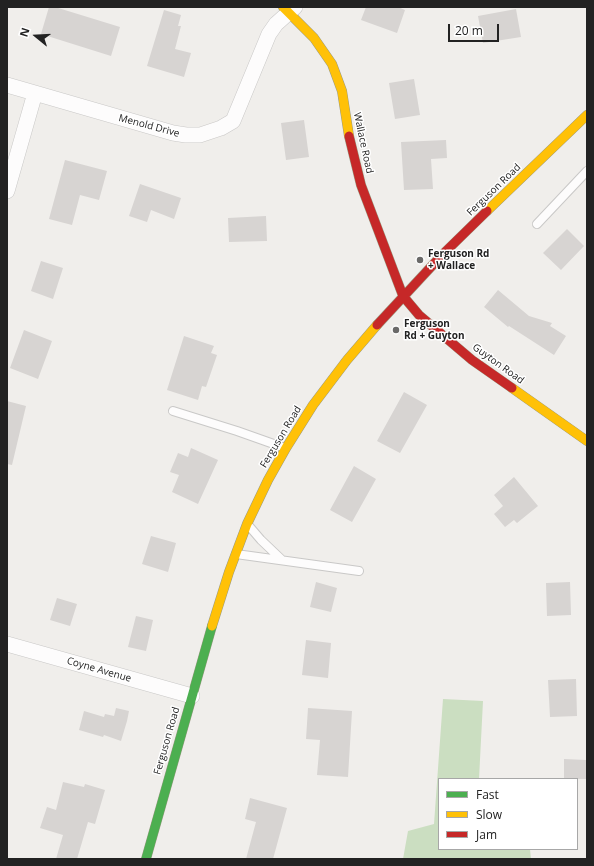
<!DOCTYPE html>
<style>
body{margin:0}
#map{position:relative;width:594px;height:866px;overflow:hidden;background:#f0eeeb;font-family:"Open Sans",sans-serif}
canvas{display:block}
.frame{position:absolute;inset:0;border:8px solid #222;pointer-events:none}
.legend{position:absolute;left:438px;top:778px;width:140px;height:72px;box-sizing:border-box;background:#fff;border:1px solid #a7a7a7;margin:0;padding:5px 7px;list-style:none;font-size:12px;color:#222}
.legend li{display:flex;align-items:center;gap:8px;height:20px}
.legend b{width:20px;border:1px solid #a7a7a7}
.north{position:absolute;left:16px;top:16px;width:40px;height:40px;-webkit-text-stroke:3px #fff;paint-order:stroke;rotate:288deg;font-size:11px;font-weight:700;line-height:16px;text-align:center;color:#222}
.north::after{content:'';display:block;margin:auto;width:14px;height:18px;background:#222;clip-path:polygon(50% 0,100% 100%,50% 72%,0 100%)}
.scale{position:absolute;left:448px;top:24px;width:51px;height:18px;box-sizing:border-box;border:2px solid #222;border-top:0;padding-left:5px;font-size:12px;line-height:14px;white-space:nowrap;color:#222;-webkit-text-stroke:3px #fff;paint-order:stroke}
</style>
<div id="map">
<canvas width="594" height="866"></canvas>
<div class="frame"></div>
<ul class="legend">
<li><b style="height:5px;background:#4caf50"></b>Fast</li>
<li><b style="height:5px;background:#ffc107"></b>Slow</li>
<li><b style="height:5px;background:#c62828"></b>Jam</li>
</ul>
<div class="north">N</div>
<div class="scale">20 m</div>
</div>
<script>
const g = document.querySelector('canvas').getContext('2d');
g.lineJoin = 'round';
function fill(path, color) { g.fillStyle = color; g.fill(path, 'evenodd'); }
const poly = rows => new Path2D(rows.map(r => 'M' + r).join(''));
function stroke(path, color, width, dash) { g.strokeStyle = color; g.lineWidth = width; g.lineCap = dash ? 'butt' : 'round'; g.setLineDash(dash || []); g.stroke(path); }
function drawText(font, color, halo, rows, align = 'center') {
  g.font = font + ' "Open Sans",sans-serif'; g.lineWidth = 3; g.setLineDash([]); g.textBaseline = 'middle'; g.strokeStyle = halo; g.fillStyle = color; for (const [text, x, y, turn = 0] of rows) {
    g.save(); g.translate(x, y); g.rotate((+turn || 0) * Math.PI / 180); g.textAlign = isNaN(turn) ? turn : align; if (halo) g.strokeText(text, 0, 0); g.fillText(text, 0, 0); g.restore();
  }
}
fill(poly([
 [443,699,483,701,479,779,439,779,439,849,530,849,531,859,403,859,408,831,434,824]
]), '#cbdec1');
fill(poly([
 [49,7,55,7,120,27,111,56,41,34],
 [366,7,398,7,405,10,397,33,361,20],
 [516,9,521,37,483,43,478,16],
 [164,10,181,15,178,26,181,26,175,49,191,53,184,77,147,66],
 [414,79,420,115,395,119,389,83],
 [304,120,309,157,286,160,281,123],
 [446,140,447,158,431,159,433,189,404,190,401,142],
 [65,160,107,171,99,200,80,195,72,225,49,219],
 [140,184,181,198,174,219,151,210,147,222,129,216],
 [266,216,267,241,229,242,228,218],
 [567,229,584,246,561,270,543,253],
 [41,261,63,268,53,299,31,291],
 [498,290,529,316,552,323,550,326,566,336,554,355,509,326,508,327,484,307],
 [24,330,52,341,38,379,10,368],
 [184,336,214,346,211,353,217,355,206,387,202,386,198,400,167,390],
 [404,392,427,405,400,453,377,441],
 [7,401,26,406,12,465,7,464],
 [191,448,218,460,198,504,172,492,179,475,170,472,178,453,188,457],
 [354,466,376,479,352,522,330,510],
 [514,477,538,506,517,523,514,520,505,527,494,514,503,506,494,495],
 [151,536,176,543,168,572,142,564],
 [316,582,337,588,331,612,310,607],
 [570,582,571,615,547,616,546,583],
 [57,598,77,604,70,626,50,620],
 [136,616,153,620,146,651,128,647],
 [306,640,331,643,328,678,302,675],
 [576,679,577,716,550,717,548,680],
 [116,708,129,711,127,721,121,741,104,735,103,737,79,730,84,711,104,717,105,714,114,716],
 [308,708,352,711,348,777,317,775,320,740,306,739],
 [564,759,586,760,586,779,564,779],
 [63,782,84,787,85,784,105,790,95,824,88,822,77,859,56,859,63,835,40,828,47,807,56,810],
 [250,798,287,808,273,859,246,859,256,822,245,819]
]), '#d7d4d2');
const lane = poly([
 [537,224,587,171],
 [173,411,237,431,285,448],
 [249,526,261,540,282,560],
 [236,554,359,571]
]);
const street = poly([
 [7,85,173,133,186,135,200,135,221,128,233,121,269,34,276,24,295,7],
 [7,191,35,93],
 [7,644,192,696]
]);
const fast = poly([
 [146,859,212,626]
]);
const slow = poly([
 [283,7,314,38,332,64,342,91,349,136],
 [487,211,587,115],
 [512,388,587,441],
 [212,626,229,572,247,524,268,480,286,448,313,405,347,360,377,325]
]);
const jam = poly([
 [349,136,361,185,403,296,419,315,472,360,512,388],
 [377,325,442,255,487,211]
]);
stroke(lane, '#c9c8c7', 10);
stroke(street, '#c9c8c7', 16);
stroke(fast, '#999a82', 10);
stroke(slow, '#999a82', 10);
stroke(jam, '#999a82', 10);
stroke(lane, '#fdfcfc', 8);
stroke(street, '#fdfcfc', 15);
stroke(fast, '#4caf50', 9);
stroke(slow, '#ffc107', 9);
stroke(jam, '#c62828', 9);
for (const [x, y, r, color] of [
 [420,260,4,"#6a6968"],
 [396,330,4,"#6a6968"]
]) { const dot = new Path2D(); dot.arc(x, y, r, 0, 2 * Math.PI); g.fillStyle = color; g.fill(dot); stroke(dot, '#fff', 1.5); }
drawText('10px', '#222', '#fff', [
 ["Menold Drive",149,126,15],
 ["Wallace Road",363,143,78],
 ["Ferguson Road",494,190,-44],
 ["Guyton Road",498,364,36],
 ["Ferguson Road",281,437,-59],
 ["Coyne Avenue",99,670,16],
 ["Ferguson Road",167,741,-74]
]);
drawText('bold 10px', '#222', '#fff', [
 ["Ferguson Rd",428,254],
 ["+ Wallace",428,266],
 ["Ferguson",404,324],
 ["Rd + Guyton",404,336]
], 'left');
</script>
